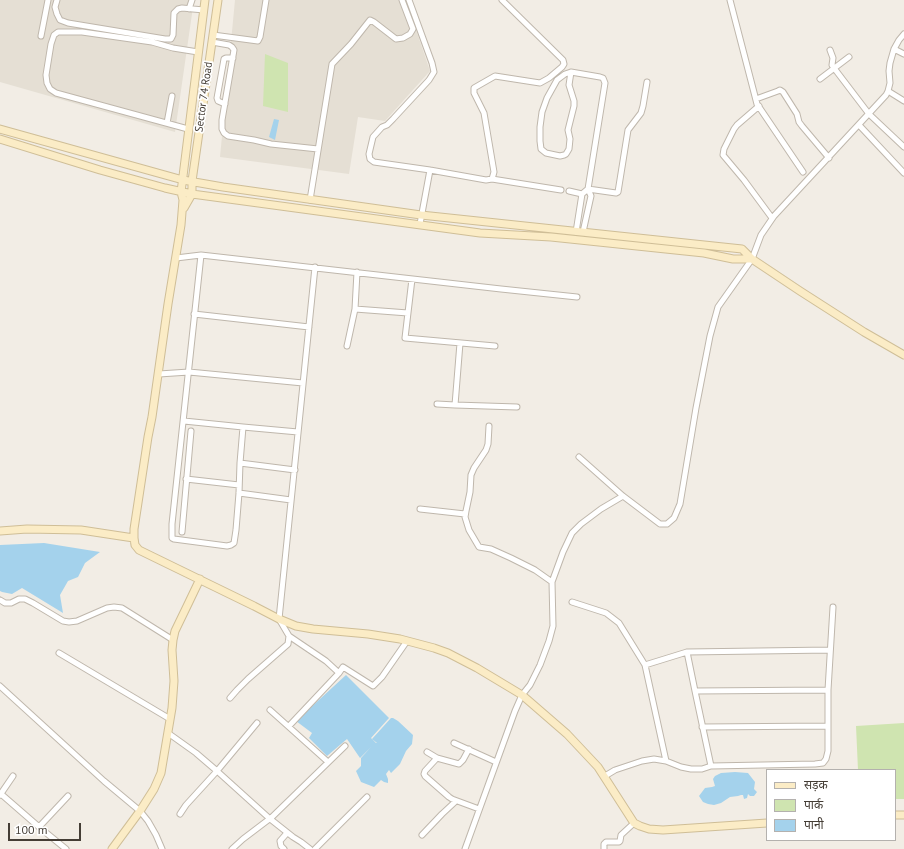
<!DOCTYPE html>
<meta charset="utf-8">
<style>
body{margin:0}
#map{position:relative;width:904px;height:849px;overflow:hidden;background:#f2ede5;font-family:"PT Sans","Noto Sans Devanagari",sans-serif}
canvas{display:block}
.legend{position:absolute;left:766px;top:769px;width:130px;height:72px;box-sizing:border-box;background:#fff;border:1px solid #b4b1ae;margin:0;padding:5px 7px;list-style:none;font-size:12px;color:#443d35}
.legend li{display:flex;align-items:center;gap:8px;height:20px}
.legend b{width:20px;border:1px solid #b4b1ae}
.scale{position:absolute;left:8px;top:823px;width:73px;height:18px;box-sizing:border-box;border:2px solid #443d35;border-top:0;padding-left:5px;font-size:12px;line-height:14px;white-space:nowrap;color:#443d35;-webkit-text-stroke:3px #fff;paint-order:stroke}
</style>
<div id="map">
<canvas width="904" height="849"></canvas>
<ul class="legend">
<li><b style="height:5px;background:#fbecc6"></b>सड़क</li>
<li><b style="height:11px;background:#cfe4b0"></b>पार्क</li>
<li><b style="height:11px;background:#a4d2ec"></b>पानी</li>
</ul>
<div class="scale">100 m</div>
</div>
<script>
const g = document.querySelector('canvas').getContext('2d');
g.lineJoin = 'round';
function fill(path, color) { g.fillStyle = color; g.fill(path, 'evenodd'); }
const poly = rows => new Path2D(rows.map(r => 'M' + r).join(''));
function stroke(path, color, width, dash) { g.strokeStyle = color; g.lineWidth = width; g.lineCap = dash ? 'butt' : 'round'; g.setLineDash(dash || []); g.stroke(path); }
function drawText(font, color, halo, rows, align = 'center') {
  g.font = font + ' "PT Sans",sans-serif'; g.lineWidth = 3.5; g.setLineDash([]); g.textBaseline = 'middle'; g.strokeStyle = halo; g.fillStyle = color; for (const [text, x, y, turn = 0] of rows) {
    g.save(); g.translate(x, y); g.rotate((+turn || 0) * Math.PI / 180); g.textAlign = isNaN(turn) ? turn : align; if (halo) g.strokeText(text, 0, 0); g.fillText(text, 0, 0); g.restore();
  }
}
fill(poly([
 [0,0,194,0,175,132,0,82],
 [235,0,406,0,430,71,385,121,358,117,349,174,220,157]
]), '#e5dfd4');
fill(poly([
 [265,54,288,63,288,112,263,106],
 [904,723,904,799,895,799,895,770,858,770,856,726]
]), '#cfe4b0');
fill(poly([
 [274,119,279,120,275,140,269,137],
 [44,543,100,552,85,563,78,577,68,581,60,595,63,613,22,588,12,594,2,592,0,591,0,545],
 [346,675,389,718,371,738,376,743,377,743,372,739,391,718,393,718,398,721,413,735,412,744,406,751,400,764,391,773,389,770,386,774,388,779,388,783,384,782,381,780,374,787,361,782,356,771,361,766,361,758,371,747,360,758,347,739,327,756,309,738,312,733,296,721],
 [735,772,748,773,755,782,754,789,757,792,754,796,750,796,748,794,747,798,744,799,743,795,741,795,738,796,730,797,721,803,714,805,708,804,703,802,699,796,705,788,712,787,715,786,713,779,715,776,721,773]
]), '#a4d2ec');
const street = poly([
 [57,0,55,7,57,14,60,20,68,23,165,39,171,39,173,35,174,13,178,9,182,8,204,10],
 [409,0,432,63,434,72,429,80,393,119,387,125,382,127,373,137,369,154,370,159,374,162,430,170,486,180,492,179,494,172,484,113,474,93,474,88,495,76,540,83,549,78,562,67,564,64,563,60,502,0],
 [730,0,757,104,803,172],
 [189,9,192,0],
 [213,35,258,41,260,37,266,0],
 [41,36,48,0],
 [212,42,229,45,232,47,234,50,222,120,222,129,224,133,228,136,254,140,271,144,318,149],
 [894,49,904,54],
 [830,50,833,58,832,65,834,68,869,114,904,147],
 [571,72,569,85,574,101,574,106,568,130,570,139,569,149,566,154,564,155,560,156,546,153,541,149,540,141,540,127,542,112,547,98,557,80,565,74,571,72,600,77,603,78,605,83,588,189,591,196,583,232],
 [820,79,849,57],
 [888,91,904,101],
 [756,99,778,91,780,90,783,92,797,114,799,122,802,126,829,158],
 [225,104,218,101,217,98,224,59,226,58,233,58],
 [759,106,737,125,734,129,724,149,723,155,744,180,772,218],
 [167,123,172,96],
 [859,125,904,173],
 [188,129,56,93,50,89,47,83,46,75,51,44,54,35,58,32,82,32,152,42,173,48,198,52],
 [492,179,561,190],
 [588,189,616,193,618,192,628,130,641,113,643,106,647,82],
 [569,191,582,194],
 [310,200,332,64,351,44,370,20,374,22,396,39,403,38,410,34,413,29,402,0],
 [420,224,430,170],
 [576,232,582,194,588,189],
 [201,255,172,524,172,538,174,539,227,546,231,545,234,543,236,530,239,493,240,463,243,427],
 [176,258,201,255,501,289,577,297],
 [357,272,355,309,408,313],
 [412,279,405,338,495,346],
 [194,314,309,327],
 [347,346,355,309],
 [159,374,189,372,303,383],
 [437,404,455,405,517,407],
 [455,405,460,343],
 [184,421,243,427,298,432],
 [489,426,488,444,486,450,474,468,471,475,470,492,466,511,465,517,469,530,479,547,491,549,511,558,535,570,552,582],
 [579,457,623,496,660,524,667,524,674,518,680,504,696,408,710,336,718,307,752,259,761,235,774,216,886,95,888,91,890,83,889,71,890,63,894,49,899,40,904,34],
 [240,463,295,470],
 [186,479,239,485],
 [239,493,291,500],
 [420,509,465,514],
 [182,532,191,431],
 [0,600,5,603,11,603,19,599,25,599,33,603,63,621,69,622,77,621,107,608,114,607,122,608,173,640],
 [572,602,606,613,619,623,645,665,687,652,830,650],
 [687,652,695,691,711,766],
 [59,653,170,719],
 [645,665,666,761],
 [339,673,343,667,373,686,382,677,407,641],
 [0,686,104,781,140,811,148,821,156,835,162,849],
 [695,691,828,690],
 [230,698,237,690,248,679,288,644,289,636,279,619,315,267],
 [270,710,328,762],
 [289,726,339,673,326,661,289,636],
 [702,727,828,726],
 [168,733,196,753,217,771,269,818,293,837,301,842,310,849],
 [454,743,496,762],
 [427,752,437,758,459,764,463,760,469,749],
 [437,758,425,771,424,774,425,776,449,797,452,799,479,809],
 [605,776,615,770,642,761,654,759,666,761,681,767,691,769,702,769,711,766,815,764,823,763,826,759,828,751,828,690,833,607],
 [1,794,39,827,66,849],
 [0,795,13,776],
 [180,814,186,805,217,771,257,723],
 [39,827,68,796],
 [422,835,442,814,456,801],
 [232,849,243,839,272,817,345,746],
 [284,849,281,846,280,841,287,833],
 [315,849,367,797],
 [465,849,515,711,522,695,530,685,540,665,549,641,553,626,552,582,563,552,572,533,581,524,601,509,623,496],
 [604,849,604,844,606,842,619,842,620,841,621,835,634,823]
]);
const secondary = poly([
 [205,0,181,192,183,200,181,225,168,304,152,417,148,437,134,529,134,538,135,545,139,550,254,606,279,619,296,626,313,629,368,634,400,639,434,648,448,653,477,668,522,695,567,734,598,767,634,823,640,826,649,829,663,830,767,823],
 [0,129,183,180,223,187,421,215,742,249,752,259,800,291,864,332,904,355],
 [0,139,100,170,165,188,192,194,480,233,551,237,704,253,733,259,752,259],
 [184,208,192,194,192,181,218,0],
 [0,531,27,529,81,530,127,537,134,538],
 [895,815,904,815],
 [112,849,140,811,154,789,161,773,172,708,174,681,172,650,173,640,175,631,189,602,200,579]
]);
stroke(street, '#bfb7ac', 7);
stroke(secondary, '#cfbe97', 9);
stroke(street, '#fff', 5);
stroke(secondary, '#fbecc6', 7);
drawText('11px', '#443d35', '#fff', [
 ["Sector 74 Road",204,97,-82]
]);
</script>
